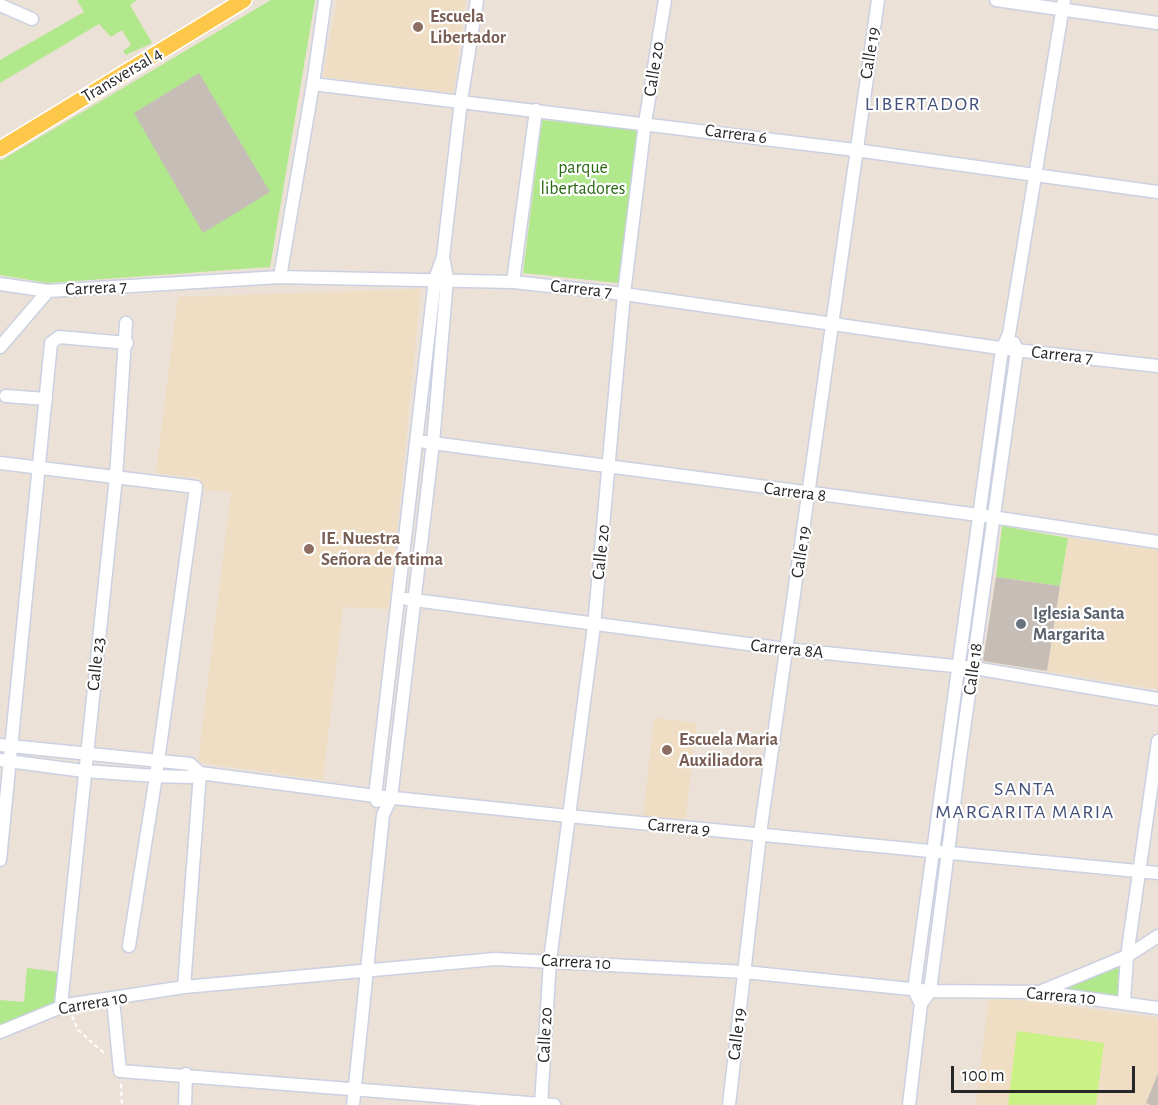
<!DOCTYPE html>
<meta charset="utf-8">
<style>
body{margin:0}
#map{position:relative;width:1158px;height:1105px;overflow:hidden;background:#ebe1d6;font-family:"Alegreya Sans",sans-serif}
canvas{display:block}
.scale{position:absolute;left:951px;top:1066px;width:184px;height:27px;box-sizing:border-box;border:3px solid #272727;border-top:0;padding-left:8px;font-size:18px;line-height:21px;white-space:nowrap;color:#272727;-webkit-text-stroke:4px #fff;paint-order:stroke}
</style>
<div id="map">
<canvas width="1158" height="1105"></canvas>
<div class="scale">100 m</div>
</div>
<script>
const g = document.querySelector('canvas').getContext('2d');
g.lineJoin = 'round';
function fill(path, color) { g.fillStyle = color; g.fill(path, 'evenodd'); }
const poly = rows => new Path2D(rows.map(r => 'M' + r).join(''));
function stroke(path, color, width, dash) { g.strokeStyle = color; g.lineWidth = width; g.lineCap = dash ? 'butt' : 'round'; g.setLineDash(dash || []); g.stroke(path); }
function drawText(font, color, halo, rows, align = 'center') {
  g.font = font + ' "Alegreya Sans",sans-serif'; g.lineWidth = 4.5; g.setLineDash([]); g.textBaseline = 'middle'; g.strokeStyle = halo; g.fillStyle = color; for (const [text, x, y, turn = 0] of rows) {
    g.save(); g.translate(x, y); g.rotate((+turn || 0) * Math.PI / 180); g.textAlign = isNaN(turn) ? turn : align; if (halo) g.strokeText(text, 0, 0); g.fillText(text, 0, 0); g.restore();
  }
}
fill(poly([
 [337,0,466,0,453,93,323,77],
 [421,289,389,609,343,607,323,780,198,762,231,492,200,489,200,478,156,473,178,297],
 [1068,538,1158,550,1158,689,1047,671],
 [654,718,697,723,685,822,643,817],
 [989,996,1158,1018,1158,1105,976,1105]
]), '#efdec3');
fill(poly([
 [77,0,137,0,130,5,152,43,126,55,123,51,131,45,122,30,111,37,99,24,0,83,0,60,84,12],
 [271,0,315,0,270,267,48,283,0,275,0,161],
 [542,120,638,130,618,283,523,273],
 [1002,526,1068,538,1060,586,996,577],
 [1124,960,1121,998,1051,990],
 [27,968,58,972,56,1002,0,1028,0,1000,24,1002]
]), '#b1e88c');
fill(poly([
 [1017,1031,1104,1043,1096,1105,1008,1105]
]), '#caf186');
fill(poly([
 [199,73,270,192,203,233,134,113],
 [996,577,1060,586,1047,671,983,661],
 [1158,1073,1158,1105,1151,1105,1146,1103]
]), '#c6beb6');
const minor = poly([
 [996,0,1158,23],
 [0,5,32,19],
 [313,84,855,150,1158,192],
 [280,277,313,84,325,0],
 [513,282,536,110],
 [0,284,48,291,280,277,513,282,624,294,1007,349,1158,366],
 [0,347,48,291],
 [6,396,46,399],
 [425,442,979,515,1158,542],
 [0,463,196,487,156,776,129,946],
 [407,599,786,649,974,668,1158,699],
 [0,745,190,764,200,773],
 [0,760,84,771,156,776,190,777,200,773],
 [200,773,375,796,568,816,1158,873],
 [377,801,375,796,435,279,443,257,461,101,477,0],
 [0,860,51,343,59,337,127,343],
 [184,987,200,773],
 [1042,991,1127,956,1158,936],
 [113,999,120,1071,554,1105],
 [1124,1002,1127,956,1158,741],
 [921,1004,914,990,1002,349,1009,334,1064,0],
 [61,1005,116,477,126,323],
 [0,1032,66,1005,184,987,495,959,745,972,930,991,1041,992,1158,1008],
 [185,1105,186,1074],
 [353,1105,383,815,391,798,433,443,447,279,443,257],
 [541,1105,550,960,594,626,624,294,645,123,665,0],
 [729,1105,760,834,878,0],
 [909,1105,921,1004,930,991,960,758,1017,351,1014,343]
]);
const major = poly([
 [0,149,244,0]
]);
stroke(minor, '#cbd1e2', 15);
stroke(major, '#fff', 18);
stroke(poly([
 [72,1016,78,1030,105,1054],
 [121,1084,122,1105]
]), '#fff', 2, [4.5, 3]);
stroke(minor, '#fff', 12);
stroke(major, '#fdc849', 15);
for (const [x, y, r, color] of [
 [418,27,6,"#8d6e63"],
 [309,549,6,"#8d6e63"],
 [1021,624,6,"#6b7280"],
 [667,750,6,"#8d6e63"]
]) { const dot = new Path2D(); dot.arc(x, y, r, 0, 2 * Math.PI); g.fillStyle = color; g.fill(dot); stroke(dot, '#fff', 2); }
drawText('bold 18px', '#785e54', '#fff', [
 ["Escuela",430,17],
 ["Libertador",430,38],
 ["IE. Nuestra",321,539],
 ["Señora de fatima",321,560],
 ["Escuela Maria",679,740],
 ["Auxiliadora",679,761]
], 'left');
drawText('18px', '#272727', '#fff', [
 ["Calle 19",870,53,-81],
 ["Calle 20",654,69,-81],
 ["Transversal 4",122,75,-31],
 ["Carrera 6",736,134,7],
 ["Carrera 7",96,288,-3],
 ["Carrera 7",581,289,6],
 ["Carrera 7",1062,355,6],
 ["Carrera 8",795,492,7],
 ["Calle 20",601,552,-84],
 ["Calle 19",801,552,-81],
 ["Carrera 8A",787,649,6],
 ["Calle 23",96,664,-84],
 ["Calle 18",973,669,-82],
 ["Carrera 9",679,827,5],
 ["Carrera 10",576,962,3],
 ["Carrera 10",1061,996,5],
 ["Carrera 10",93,1003,-10],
 ["Calle 19",737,1034,-83],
 ["Calle 20",545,1035,-87]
]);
drawText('18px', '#2a6812', '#fff', [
 ["parque",583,168],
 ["libertadores",583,189]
]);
drawText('bold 18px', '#5b616d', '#fff', [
 ["Iglesia Santa",1033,614],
 ["Margarita",1033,635]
], 'left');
g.letterSpacing = '1.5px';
drawText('20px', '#44517a', '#fff', [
 ["LIBERTADOR",923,104],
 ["SANTA",1025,789],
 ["MARGARITA MARIA",1025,812]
]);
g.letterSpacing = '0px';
</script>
